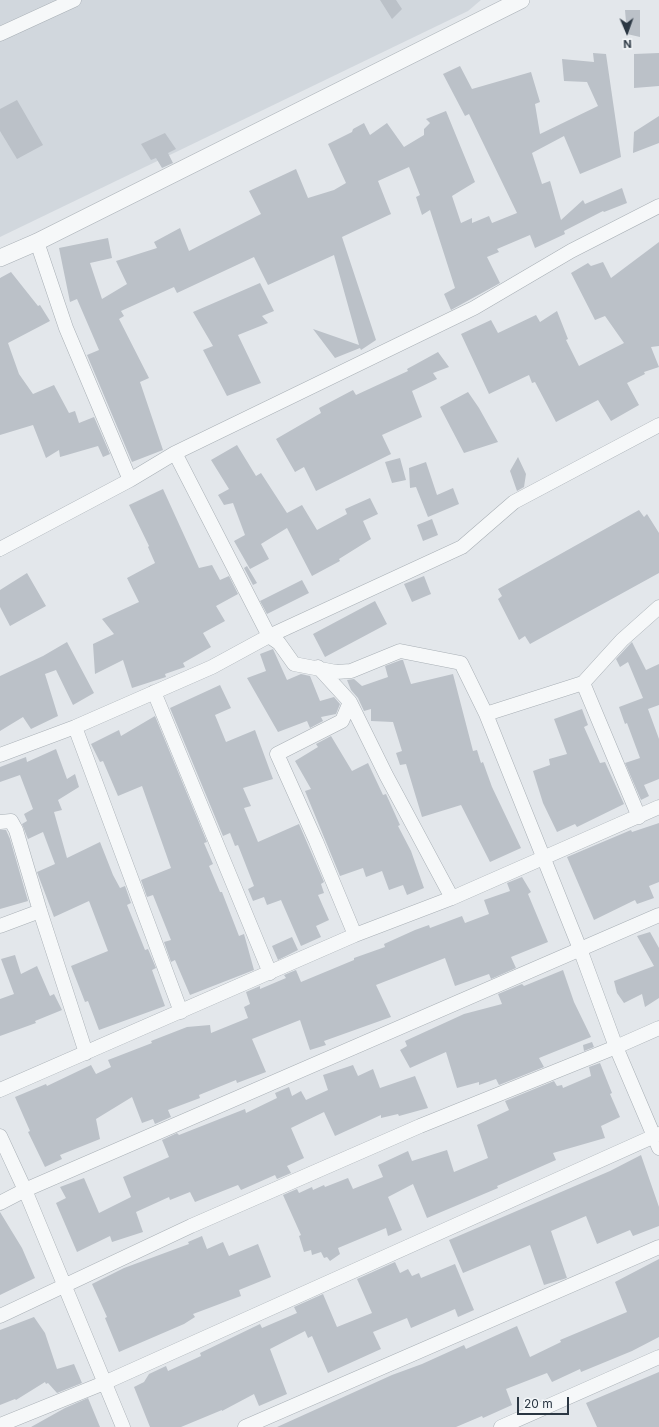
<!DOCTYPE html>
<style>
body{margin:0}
#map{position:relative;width:659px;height:1427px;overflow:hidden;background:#e3e7eb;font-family:Inter,sans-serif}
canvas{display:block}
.north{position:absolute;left:607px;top:12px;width:40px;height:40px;-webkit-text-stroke:3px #f3f6f8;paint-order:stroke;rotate:178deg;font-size:11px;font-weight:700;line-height:16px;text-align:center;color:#2b3743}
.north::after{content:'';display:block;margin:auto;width:14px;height:18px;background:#2b3743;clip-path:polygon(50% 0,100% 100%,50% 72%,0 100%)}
.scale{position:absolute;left:517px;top:1397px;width:52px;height:18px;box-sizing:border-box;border:2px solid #2b3743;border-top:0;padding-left:5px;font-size:12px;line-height:14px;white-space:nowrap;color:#2b3743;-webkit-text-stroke:3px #f3f6f8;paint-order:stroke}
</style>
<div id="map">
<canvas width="659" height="1427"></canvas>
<div class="north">N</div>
<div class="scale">20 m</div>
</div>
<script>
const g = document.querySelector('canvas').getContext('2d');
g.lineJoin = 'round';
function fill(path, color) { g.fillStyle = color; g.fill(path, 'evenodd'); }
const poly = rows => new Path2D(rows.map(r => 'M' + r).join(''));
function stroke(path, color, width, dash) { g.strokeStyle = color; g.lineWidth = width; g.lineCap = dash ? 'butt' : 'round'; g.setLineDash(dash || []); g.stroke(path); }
fill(poly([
 [0,0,481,0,468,11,0,237]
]), '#d1d7dd');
fill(poly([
 [380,0,396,0,402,9,392,19],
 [625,10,640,10,640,37,627,34],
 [593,53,606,54,621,157,580,174,564,136,532,153,542,184,550,181,561,220,583,200,585,204,622,188,627,203,604,212,603,211,564,231,565,234,535,248,530,235,497,249,499,252,487,257,500,283,451,310,444,294,455,288,430,210,422,215,416,197,420,195,409,167,378,181,391,214,342,237,376,340,361,350,360,348,335,358,313,329,359,345,334,255,268,285,254,257,177,293,174,287,121,311,124,316,119,319,149,378,140,382,163,450,132,462,87,355,99,350,77,299,70,302,59,248,108,238,112,258,90,263,102,299,127,284,116,261,157,248,154,242,180,228,189,251,261,214,249,191,296,169,308,198,334,190,346,183,328,144,352,132,353,129,364,123,370,135,387,123,404,147,424,135,424,129,430,123,426,119,446,111,475,182,452,196,461,223,472,218,472,223,489,216,492,223,517,213,469,114,465,116,443,74,460,66,472,89,531,72,540,102,535,104,540,134,598,106,587,82,564,81,562,59,594,62],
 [659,53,659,86,634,88,634,54],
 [17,100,43,145,17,159,0,131,0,109],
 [659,116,659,143,633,153,634,132],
 [165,133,176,149,168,153,173,163,162,168,156,158,151,160,141,144],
 [659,242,659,346,651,347,659,367,644,372,645,374,627,383,639,405,611,421,598,400,556,422,535,382,532,383,529,375,489,394,461,334,491,320,498,333,536,315,540,322,557,311,568,339,566,340,579,366,624,343,605,316,595,320,571,273,588,263,591,266,603,262,611,278],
 [11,272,38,306,40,305,50,321,8,343,19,374,33,394,54,385,69,413,75,411,79,423,94,417,110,454,103,457,98,446,60,457,59,450,46,458,33,425,0,435,0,278],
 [260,283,274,311,262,316,268,323,238,335,261,383,227,396,203,350,213,346,193,312],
 [438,352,449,367,433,373,437,379,412,391,422,417,382,435,391,454,316,491,304,467,295,472,276,439,321,413,319,408,353,390,356,395,408,371,407,369],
 [468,392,479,408,498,442,464,453,440,407],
 [237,445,256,476,261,473,287,513,302,505,317,530,347,514,345,509,370,498,378,514,363,521,371,539,339,559,340,561,312,576,287,528,261,544,269,559,250,569,234,541,245,535,233,503,224,505,218,495,229,489,211,460],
 [518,457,526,474,524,487,517,491,510,471],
 [400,458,406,480,392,483,385,462],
 [426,462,437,495,453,488,459,504,428,517,416,487,410,488,409,468],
 [163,489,199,568,212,565,220,580,229,576,238,594,216,606,225,621,203,633,211,647,183,663,185,667,165,674,166,677,132,688,123,660,95,674,93,644,114,634,102,619,139,602,127,578,155,563,148,547,149,546,129,505],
 [639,510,644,517,647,514,659,533,659,573,530,644,525,636,519,640,498,599,502,596,498,589],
 [432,519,438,535,423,541,417,525],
 [247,566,257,583,253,585,244,568],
 [27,573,46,606,10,626,0,607,0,590],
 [424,576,431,594,412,602,404,584],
 [302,580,309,593,267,614,260,601],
 [375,601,387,624,325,657,313,634],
 [67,642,94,693,73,705,56,670,45,674,58,716,31,729,23,717,0,731,0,676,43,656],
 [632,642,646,670,659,664,659,705,648,709,659,739,659,779,644,785,649,796,641,800,625,763,640,758,627,723,625,724,619,707,643,698,628,662,620,667,616,659],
 [273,649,287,680,301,674,310,676,320,701,334,697,340,704,336,714,321,717,323,721,310,728,307,721,278,732,247,678,266,671,260,654],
 [401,660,403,660,411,684,453,674,473,751,477,750,481,763,483,762,492,787,521,848,490,862,461,805,422,817,406,764,400,765,396,753,402,751,393,722,371,721,371,709,364,711,358,698,351,690,347,680,354,679,362,686,388,677,385,666],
 [220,685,231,708,215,715,226,742,255,730,273,779,243,788,251,806,244,808,258,842,299,824,324,882,321,884,324,893,318,895,329,920,316,926,321,937,301,946,281,900,267,905,264,897,253,901,248,889,254,886,238,845,235,846,230,833,223,836,170,708],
 [582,709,588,725,584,727,600,763,605,762,624,804,577,827,575,824,557,832,543,803,533,771,550,765,549,759,567,754,554,719],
 [155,716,207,842,204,843,213,864,209,866,220,892,222,892,239,936,244,934,254,970,190,995,175,960,171,962,164,942,171,940,153,895,147,897,141,880,171,868,142,786,118,796,103,761,100,762,91,744,119,730,121,736],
 [331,736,352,771,368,763,383,795,386,794,400,825,398,826,411,851,424,888,407,895,403,885,389,890,382,871,366,877,363,868,340,876,305,791,311,789,295,761,318,747,316,744],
 [56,749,67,779,75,774,79,787,58,800,62,810,54,812,67,858,100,842,113,875,120,888,125,886,131,903,127,905,145,950,148,949,156,968,152,970,165,1006,99,1030,88,1001,85,1002,71,966,108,951,89,901,54,917,37,872,55,864,43,832,28,839,22,824,27,821,24,814,33,809,20,775,0,782,0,767,26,757,27,762],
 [659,823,659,882,649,886,654,898,637,904,635,900,594,920,567,857,631,830,632,832],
 [0,830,6,830,10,839,28,901,0,909],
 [522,877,531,892,528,894,548,942,511,957,516,968,491,979,489,974,455,986,445,958,376,985,391,1017,324,1041,326,1045,310,1050,300,1020,252,1039,266,1072,237,1083,236,1080,199,1095,200,1098,168,1110,171,1117,155,1124,153,1119,142,1123,132,1097,96,1119,100,1139,60,1155,62,1159,45,1167,28,1132,30,1131,15,1097,46,1084,47,1086,91,1065,96,1074,111,1067,108,1060,152,1043,151,1041,187,1027,210,1025,211,1033,248,1018,244,1007,250,1004,246,992,260,986,260,989,286,978,284,975,296,970,301,982,354,960,354,958,385,947,384,944,415,930,429,925,430,928,462,916,465,923,489,914,484,900,510,891,507,883],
 [650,932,659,948,659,998,645,1007,642,994,624,1003,617,993,614,981,654,966,637,936],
 [292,937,298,950,278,960,272,946],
 [15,955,21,974,37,966,50,996,54,994,62,1010,35,1021,36,1023,0,1036,0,999,14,994,1,959],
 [563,970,574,1002,591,1037,539,1058,544,1067,499,1085,496,1079,479,1085,479,1082,457,1088,446,1052,410,1068,400,1050,407,1046,405,1041,464,1014,502,1004,498,994,522,984,524,986],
 [592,1042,594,1047,584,1051,583,1045],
 [600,1063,612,1093,610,1094,620,1117,601,1126,605,1138,553,1153,556,1160,497,1186,498,1188,427,1218,413,1184,388,1197,402,1230,388,1236,386,1228,338,1248,340,1254,330,1261,327,1257,324,1258,321,1252,312,1255,311,1250,304,1252,299,1236,301,1235,283,1195,297,1189,299,1193,312,1187,313,1190,324,1185,325,1187,348,1178,353,1189,383,1177,378,1165,408,1151,412,1161,447,1150,454,1172,488,1158,477,1125,509,1110,505,1101,554,1081,557,1086,562,1085,563,1088,591,1076,589,1067],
 [353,1065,358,1076,373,1069,380,1088,415,1076,428,1108,399,1116,398,1114,381,1118,381,1115,335,1136,324,1112,291,1128,304,1158,287,1166,291,1173,277,1179,275,1175,241,1190,238,1185,195,1202,190,1192,170,1200,169,1197,136,1212,143,1232,112,1242,110,1236,77,1252,56,1203,66,1198,60,1187,84,1178,99,1213,131,1197,123,1177,169,1157,162,1140,177,1133,179,1135,245,1109,246,1113,277,1098,275,1093,289,1087,292,1096,301,1091,306,1100,328,1090,323,1075],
 [641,1155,659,1207,659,1226,633,1236,630,1230,597,1244,586,1216,551,1231,567,1278,544,1285,530,1245,463,1273,449,1240,610,1171],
 [0,1212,22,1248,35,1278,0,1295],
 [202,1236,207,1249,223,1242,229,1256,258,1244,271,1277,239,1290,241,1296,193,1314,195,1317,184,1324,119,1352,105,1318,107,1317,92,1284,124,1268,189,1244,188,1242],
 [659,1259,659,1337,632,1351,581,1372,580,1369,552,1382,547,1373,506,1389,512,1405,483,1418,482,1416,456,1427,277,1427,392,1375,422,1364,464,1345,466,1349,517,1326,530,1357,561,1342,560,1340,627,1312,615,1282],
 [395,1262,400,1273,408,1269,412,1276,419,1273,421,1278,455,1264,474,1310,458,1317,455,1309,411,1328,407,1318,373,1332,381,1349,328,1373,312,1336,308,1338,305,1331,270,1349,287,1394,259,1406,254,1394,222,1411,222,1410,181,1427,150,1427,134,1387,144,1382,149,1374,166,1366,168,1371,201,1356,200,1353,260,1324,262,1328,297,1313,294,1307,323,1294,337,1327,372,1313,357,1279],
 [34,1317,45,1333,57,1369,74,1364,82,1383,57,1393,48,1383,46,1384,45,1382,16,1400,15,1399,0,1405,0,1330],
 [659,1372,659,1427,597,1427,586,1403],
 [88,1398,100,1427,31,1427,65,1408]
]), '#bbc1c8');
const minor = poly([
 [0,34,74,0],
 [37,242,66,328,130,480],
 [175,453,269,636,279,643,294,664,336,672,351,671,400,651,461,663,486,714,583,683,622,640,659,607],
 [0,549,130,480,175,453,474,308,571,251,659,206],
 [318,667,350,702,342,721,277,754,316,841,355,935],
 [583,683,639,817],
 [154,692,270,973],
 [350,702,386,775,452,898],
 [486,714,580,949,616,1047,659,1148],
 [75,727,181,1012],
 [0,755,75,727,212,667,269,636,462,547,514,502,659,425],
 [0,822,11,821,16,830,40,911,86,1053],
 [0,926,40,911],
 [0,1090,355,935,452,898,659,807],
 [0,1136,25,1190,123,1427],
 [0,1203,25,1190,659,915],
 [0,1316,191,1226,420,1126,616,1047,659,1028],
 [0,1425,104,1383,659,1134],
 [245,1427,659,1247],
 [501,1427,659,1357]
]);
const tertiary = poly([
 [0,258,37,242,521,0]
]);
stroke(minor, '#a8afb5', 15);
stroke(tertiary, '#a8afb5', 18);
stroke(minor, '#f6f8f9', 14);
stroke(tertiary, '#f6f8f9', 17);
</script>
